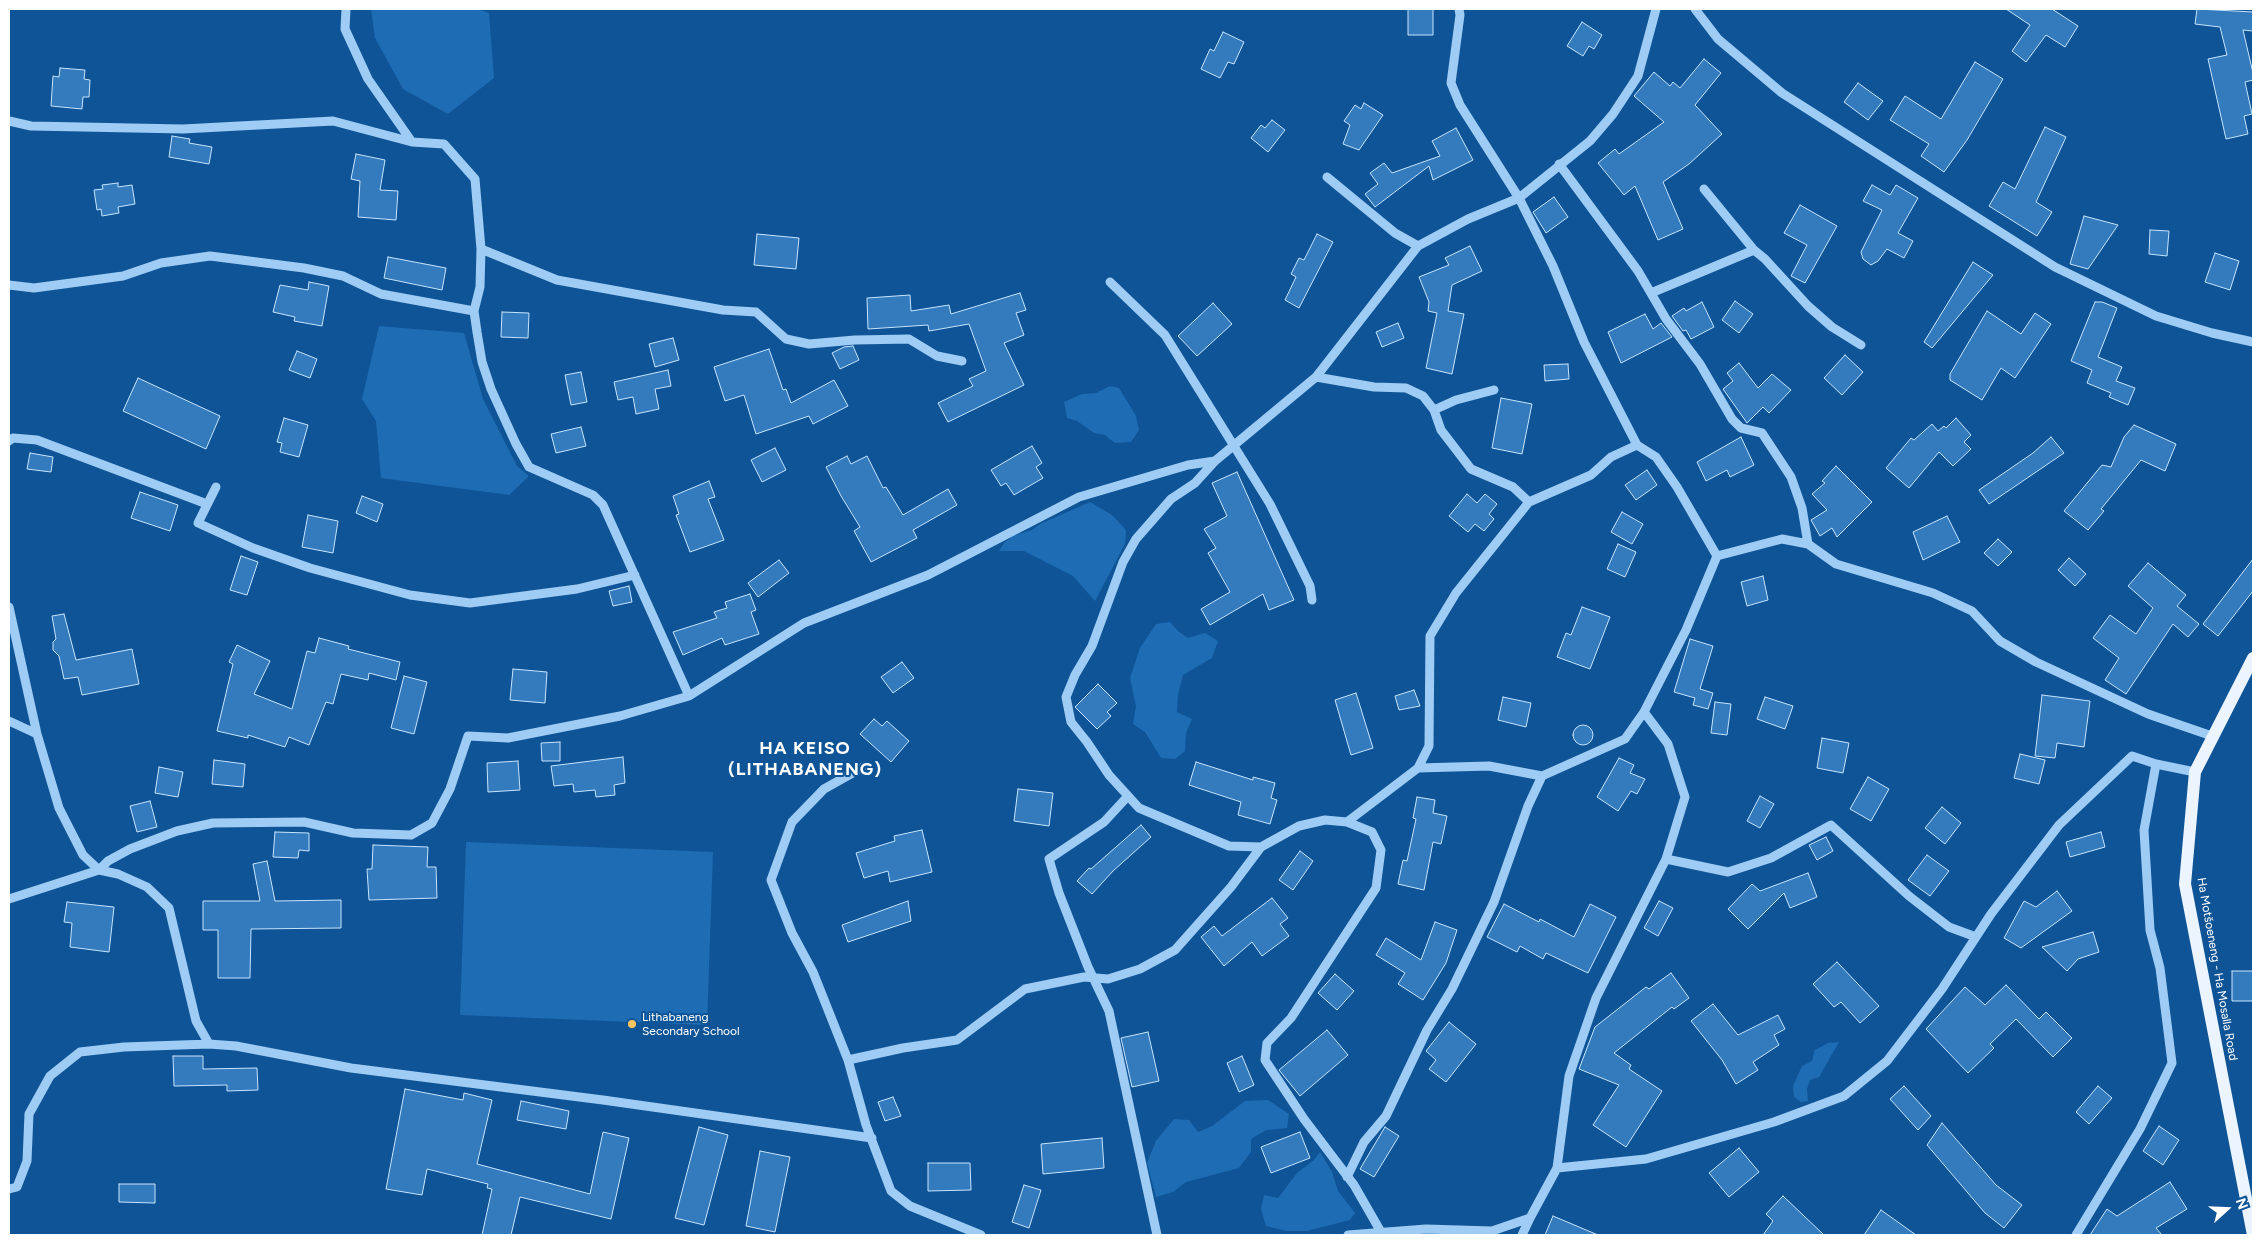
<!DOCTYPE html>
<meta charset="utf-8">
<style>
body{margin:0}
#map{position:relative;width:2262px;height:1244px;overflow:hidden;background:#0f5496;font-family:Figtree,sans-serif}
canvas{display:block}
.frame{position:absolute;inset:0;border:10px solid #fff;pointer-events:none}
.north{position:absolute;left:2202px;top:1184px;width:50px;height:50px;-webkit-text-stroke:4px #0f5496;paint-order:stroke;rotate:70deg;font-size:14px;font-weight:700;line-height:20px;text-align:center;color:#fff}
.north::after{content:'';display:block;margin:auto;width:18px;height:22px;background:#fff;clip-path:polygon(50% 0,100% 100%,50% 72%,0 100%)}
</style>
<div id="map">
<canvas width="2262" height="1244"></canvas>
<div class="frame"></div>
<div class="north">N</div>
</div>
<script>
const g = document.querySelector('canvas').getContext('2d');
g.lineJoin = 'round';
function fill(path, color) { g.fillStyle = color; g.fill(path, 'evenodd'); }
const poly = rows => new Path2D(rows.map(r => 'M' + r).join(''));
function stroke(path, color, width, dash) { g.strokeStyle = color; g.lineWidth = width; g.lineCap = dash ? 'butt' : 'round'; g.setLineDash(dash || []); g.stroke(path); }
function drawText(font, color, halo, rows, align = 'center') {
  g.font = font + ' Figtree,sans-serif'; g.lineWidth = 4; g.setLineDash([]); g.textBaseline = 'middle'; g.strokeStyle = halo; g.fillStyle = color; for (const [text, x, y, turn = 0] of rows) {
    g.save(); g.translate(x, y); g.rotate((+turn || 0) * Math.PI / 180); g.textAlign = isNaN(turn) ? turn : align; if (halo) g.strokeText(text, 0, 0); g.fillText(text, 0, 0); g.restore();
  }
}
fill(poly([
 [371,9,478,9,489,13,494,78,448,114,403,89,375,38],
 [379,326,464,333,483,399,517,466,529,476,509,495,381,478,376,421,362,399],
 [1110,386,1119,388,1136,416,1139,430,1131,442,1115,443,1105,435,1094,433,1077,421,1067,418,1064,402,1082,394,1096,393],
 [1090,502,1112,515,1126,530,1125,544,1095,601,1073,576,1024,551,999,551,1004,543,1013,536,1032,530,1040,524],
 [1170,622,1178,631,1188,638,1205,633,1218,641,1212,658,1183,675,1178,695,1177,712,1192,719,1186,733,1185,751,1175,759,1161,758,1145,732,1133,724,1136,706,1130,678,1140,648,1156,624],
 [466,842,713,852,707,1025,460,1015],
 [1839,1042,1819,1077,1810,1080,1807,1089,1808,1101,1801,1102,1794,1097,1793,1086,1802,1066,1812,1061,1815,1050,1828,1043],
 [1268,1100,1289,1114,1287,1128,1266,1130,1251,1139,1251,1152,1239,1168,1186,1182,1173,1192,1156,1197,1147,1163,1156,1141,1174,1119,1189,1120,1198,1132,1212,1126,1245,1101],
 [1320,1152,1332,1172,1338,1191,1355,1213,1350,1220,1307,1231,1287,1231,1266,1226,1261,1209,1264,1195,1278,1198,1297,1173,1314,1160]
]), '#1e6cb4');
const building = poly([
 [1408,9,1433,9,1433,35,1408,35,1408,9],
 [2006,9,2052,9,2078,26,2065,47,2046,35,2026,62,2012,51,2030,25,2006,9],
 [2197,9,2253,12,2253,31,2243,30,2253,73,2253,80,2245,82,2252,114,2244,116,2248,134,2226,139,2208,59,2227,55,2220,27,2195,24,2197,9],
 [1582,22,1602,35,1594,49,1589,46,1583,56,1567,46,1582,22],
 [1223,32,1244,42,1234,64,1228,62,1220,78,1201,69,1210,49,1214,51,1223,32],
 [1704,59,1721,73,1695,105,1722,134,1689,164,1663,182,1683,229,1658,240,1635,186,1624,195,1598,163,1615,149,1619,154,1664,122,1634,96,1654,72,1670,86,1673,82,1680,88,1704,59],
 [1975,62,2003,79,1967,140,1944,172,1921,156,1929,144,1890,120,1905,96,1941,119,1975,62],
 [60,68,85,70,84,79,90,80,89,97,83,97,82,109,51,106,53,76,59,77,60,68],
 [1858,83,1883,101,1868,120,1844,102,1858,83],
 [1364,103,1383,115,1359,150,1343,144,1350,125,1344,121,1355,105,1361,109,1364,103],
 [1272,120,1285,130,1268,152,1251,138,1261,125,1265,128,1272,120],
 [2045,127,2066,137,2036,202,2052,212,2037,236,1989,206,2003,182,2015,189,2045,127],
 [1456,128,1473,160,1433,180,1429,166,1375,207,1365,194,1378,184,1370,173,1384,163,1392,173,1440,156,1432,141,1456,128],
 [172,136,190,139,189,143,212,147,209,164,169,157,172,136],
 [356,154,385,160,380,190,398,191,396,220,358,217,360,181,351,179,356,154],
 [118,183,118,187,132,185,135,204,118,207,119,213,102,216,101,209,97,210,94,190,103,189,102,185,118,183],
 [1872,185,1890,195,1896,185,1918,198,1898,233,1913,241,1904,258,1887,249,1878,261,1871,265,1863,259,1861,252,1882,210,1863,201,1872,185],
 [1554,197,1568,217,1546,233,1533,212,1554,197],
 [1800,205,1837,226,1805,283,1791,276,1807,245,1784,233,1800,205],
 [2084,216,2118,225,2088,269,2070,264,2084,216],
 [2150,230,2169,231,2167,256,2149,254,2150,230],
 [757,234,799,238,796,269,754,265,757,234],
 [1317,234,1333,242,1299,308,1285,300,1296,277,1291,274,1299,258,1304,260,1317,234],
 [1470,246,1482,271,1452,285,1448,311,1464,314,1452,374,1426,368,1437,313,1428,311,1429,302,1419,277,1449,265,1445,258,1470,246],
 [2215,253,2239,261,2230,290,2205,282,2215,253],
 [388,257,446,268,442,290,384,278,388,257],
 [1973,262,1993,275,1932,348,1924,342,1973,262],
 [309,282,329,286,322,326,294,321,295,317,273,312,280,285,308,290,309,282],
 [1020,293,1026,310,1016,313,1024,335,1004,343,1024,385,948,422,938,403,973,386,969,379,986,371,969,324,929,331,928,325,868,329,867,298,910,295,911,311,949,305,951,314,1020,293],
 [1735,301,1753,314,1739,333,1722,320,1735,301],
 [1702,302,1714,327,1691,339,1686,330,1683,331,1672,316,1684,308,1686,311,1702,302],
 [2095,302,2102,302,2117,308,2098,357,2122,367,2116,381,2135,388,2128,405,2109,397,2111,393,2087,383,2092,370,2071,361,2095,302],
 [1213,303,1232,324,1197,356,1178,336,1213,303],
 [1987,311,2021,334,2035,313,2051,324,2015,378,2001,368,1982,400,1950,380,1950,374,1987,311],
 [502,312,529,313,528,338,501,337,502,312],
 [1645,314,1653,329,1661,323,1672,337,1621,363,1608,332,1645,314],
 [1398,323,1404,338,1382,347,1376,332,1398,323],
 [673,338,679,360,655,367,649,344,673,338],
 [853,346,859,360,840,369,832,353,844,347,853,346],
 [769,349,783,390,786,389,791,403,834,380,848,406,813,424,809,416,756,434,744,395,725,401,714,367,769,349],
 [297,351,317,359,310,378,289,370,297,351],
 [1845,355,1863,372,1842,395,1824,378,1845,355],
 [1739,363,1758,388,1772,374,1791,390,1769,413,1763,407,1747,423,1723,389,1733,381,1727,373,1739,363],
 [1568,364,1569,379,1545,381,1544,365,1568,364],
 [668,370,671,386,655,389,659,409,636,414,633,397,618,400,614,382,668,370],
 [581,372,587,402,571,405,565,375,581,372],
 [138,378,220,416,206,449,123,411,138,378],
 [1501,398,1532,404,1522,454,1492,448,1501,398],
 [284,418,308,425,299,457,280,452,282,443,277,442,284,418],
 [1956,418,1971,435,1964,442,1971,449,1953,466,1939,452,1909,488,1886,468,1911,438,1914,440,1932,424,1938,431,1944,426,1946,428,1956,418],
 [2134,425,2176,444,2165,471,2141,460,2101,509,2104,511,2088,530,2064,511,2102,465,2111,467,2124,437,2134,425],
 [581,427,586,446,556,453,551,434,581,427],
 [1741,437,1754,465,1730,477,1727,470,1706,481,1697,462,1741,437],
 [2051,437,2064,453,1989,504,1979,490,2033,453,2051,437],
 [1032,446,1042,463,1036,467,1043,478,1014,495,1006,483,1001,486,991,470,1032,446],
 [775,448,786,470,762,482,751,460,775,448],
 [30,453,53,457,51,472,27,469,30,453],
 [847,456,851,464,867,456,883,488,886,487,903,515,948,489,957,505,913,530,917,538,871,562,854,531,860,527,841,496,826,467,847,456],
 [1836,466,1872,502,1837,537,1832,528,1820,536,1811,520,1827,510,1812,494,1825,483,1822,481,1836,466],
 [1647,470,1657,485,1636,500,1625,485,1647,470],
 [1237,472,1294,600,1269,610,1263,594,1210,625,1201,609,1230,592,1208,553,1216,548,1204,529,1227,516,1212,483,1237,472],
 [709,481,715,497,708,499,724,540,690,552,676,515,679,514,673,496,709,481],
 [140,492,178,505,170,531,131,518,140,492],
 [1467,494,1477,503,1485,494,1497,504,1489,514,1494,519,1484,531,1475,524,1468,532,1449,516,1467,494],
 [362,496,383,504,377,522,356,513,362,496],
 [1622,512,1643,524,1632,544,1611,532,1622,512],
 [308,515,338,521,333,553,302,547,308,515],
 [1947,516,1960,542,1923,560,1913,532,1947,516],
 [1998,539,2012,552,1998,566,1984,553,1998,539],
 [1618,544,1636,552,1625,577,1607,569,1618,544],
 [241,556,258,562,247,595,230,590,241,556],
 [2069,558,2086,574,2075,586,2058,570,2069,558],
 [2253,559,2253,591,2218,636,2203,624,2253,559],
 [779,560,789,573,758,597,748,583,779,560],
 [2148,563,2186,595,2177,606,2199,624,2188,637,2173,624,2126,694,2105,680,2119,658,2093,638,2110,615,2136,634,2153,608,2128,586,2148,563],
 [1763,576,1768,600,1747,606,1741,582,1763,576],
 [629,586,632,602,613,606,609,591,629,586],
 [750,594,756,610,751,612,759,634,725,645,722,638,683,655,673,632,717,618,714,612,727,608,725,602,750,594],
 [1582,607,1610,617,1590,669,1557,657,1566,633,1571,635,1582,607],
 [64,614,76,660,132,649,139,684,82,695,78,677,64,679,59,656,53,650,53,642,56,639,52,616,64,614],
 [319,638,349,646,348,649,400,662,396,680,369,673,368,680,341,674,333,704,326,702,309,745,289,737,285,747,248,735,248,738,217,731,233,664,229,662,237,645,270,661,254,694,292,709,307,651,315,653,319,638],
 [1690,639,1713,646,1700,689,1713,693,1708,709,1693,705,1695,698,1674,692,1690,639],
 [902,662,914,678,893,693,881,677,902,662],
 [513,669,547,672,545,703,510,700,513,669],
 [404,676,427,682,414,734,391,728,404,676],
 [1098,684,1117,703,1107,712,1111,716,1097,729,1075,707,1098,684],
 [1414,690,1420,706,1399,710,1395,696,1414,690],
 [1356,693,1373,748,1351,755,1335,700,1356,693],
 [2042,695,2090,701,2084,747,2057,743,2055,758,2035,756,2042,695],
 [1503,697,1531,703,1526,727,1498,720,1503,697],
 [1765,697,1793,706,1785,729,1757,719,1765,697],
 [1715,702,1731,704,1727,735,1711,733,1715,702],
 [874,719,882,726,887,721,909,741,891,762,860,734,874,719],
 '1573 735a10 10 0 1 1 20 0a10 10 0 1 1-20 0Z',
 [1822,738,1849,743,1843,773,1817,768,1822,738],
 [560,742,560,761,542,761,541,743,560,742],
 [2020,754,2045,760,2039,784,2014,778,2020,754],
 [623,757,625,783,614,785,615,795,596,797,595,790,574,792,573,784,554,786,551,766,623,757],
 [1619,758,1634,765,1630,773,1645,779,1637,794,1631,791,1618,811,1597,797,1619,758],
 [214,760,245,764,243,787,212,784,214,760],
 [518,761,520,790,488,792,487,763,518,761],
 [1196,762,1253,780,1253,777,1275,783,1271,798,1277,800,1270,824,1238,815,1241,802,1189,785,1196,762],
 [159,767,183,772,178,797,155,793,159,767],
 [1868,777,1889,789,1871,821,1850,809,1868,777],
 [1018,789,1053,793,1049,826,1014,821,1018,789],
 [1760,796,1774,804,1760,828,1747,821,1760,796],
 [1417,797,1435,800,1433,813,1447,816,1441,844,1433,842,1424,890,1398,884,1403,860,1407,861,1416,819,1413,818,1417,797],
 [150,801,157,827,137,832,130,806,150,801],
 [1942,807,1961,823,1945,844,1925,828,1942,807],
 [1141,825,1151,837,1113,871,1092,894,1077,881,1089,868,1091,869,1141,825],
 [922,830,932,872,890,882,888,871,864,878,856,853,895,841,894,836,922,830],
 [275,832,309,833,309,851,299,850,298,858,273,857,275,832],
 [2101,832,2105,847,2070,857,2066,842,2101,832],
 [1826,837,1833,851,1817,860,1809,845,1826,837],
 [373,845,428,847,427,867,436,867,437,898,369,900,367,869,372,869,373,845],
 [1300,851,1313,861,1293,890,1279,880,1300,851],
 [1927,855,1949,871,1930,896,1908,880,1927,855],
 [267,861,275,901,341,900,341,928,251,929,250,978,218,978,218,930,203,930,203,901,260,901,253,864,267,861],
 [1808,873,1817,897,1790,908,1784,893,1748,929,1728,909,1752,884,1760,891,1808,873],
 [2057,891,2072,911,2021,948,2004,938,2024,901,2036,907,2057,891],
 [1272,898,1288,918,1280,924,1289,936,1262,956,1252,942,1224,966,1201,937,1214,926,1222,936,1272,898],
 [908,901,911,921,848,942,842,925,908,901],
 [1659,901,1673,908,1658,936,1644,928,1659,901],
 [67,902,114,907,109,952,70,947,72,923,64,922,67,902],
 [1504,904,1539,922,1540,919,1574,937,1590,904,1616,917,1588,973,1546,953,1543,959,1520,946,1517,952,1487,937,1504,904],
 [1435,922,1457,930,1446,963,1423,1000,1398,984,1405,973,1376,955,1386,938,1421,960,1435,922],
 [2093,932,2099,952,2078,959,2067,971,2042,947,2093,932],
 [1837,962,1879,1006,1860,1023,1841,1002,1834,1007,1813,984,1837,962],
 [2232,971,2253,971,2253,1001,2232,1001,2232,971],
 [1671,973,1689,998,1674,1009,1672,1007,1614,1053,1631,1065,1629,1069,1662,1091,1626,1147,1593,1125,1619,1085,1579,1069,1595,1027,1646,987,1649,989,1671,973],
 [1335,974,1354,991,1337,1010,1318,993,1335,974],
 [2006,985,2039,1019,2046,1012,2072,1038,2053,1057,2016,1019,1990,1044,1994,1048,1968,1073,1926,1029,1965,987,1985,1005,2006,985],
 [1713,1004,1738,1035,1778,1015,1785,1029,1774,1035,1779,1045,1753,1062,1758,1070,1736,1084,1722,1060,1691,1021,1713,1004],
 [1449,1022,1476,1044,1446,1082,1429,1069,1436,1060,1426,1051,1449,1022],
 [1327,1030,1348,1055,1300,1096,1279,1070,1327,1030],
 [1148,1032,1159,1081,1132,1087,1121,1038,1148,1032],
 [173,1056,203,1056,203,1069,257,1068,258,1090,227,1091,227,1085,174,1086,173,1056],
 [1242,1056,1254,1085,1239,1092,1227,1063,1242,1056],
 [1904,1086,1931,1116,1918,1130,1890,1099,1904,1086],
 [2098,1086,2112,1098,2089,1124,2076,1112,2098,1086],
 [405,1089,463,1100,464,1093,492,1100,477,1164,590,1194,603,1132,629,1138,611,1219,520,1197,511,1235,482,1235,492,1189,487,1188,488,1184,427,1169,422,1195,386,1189,405,1089],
 [893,1097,901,1116,885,1121,878,1102,893,1097],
 [521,1101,569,1111,566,1129,517,1120,521,1101],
 [1942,1123,1996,1185,2022,1205,2004,1228,1985,1213,1927,1145,1942,1123],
 [2159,1126,2179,1140,2163,1165,2143,1151,2159,1126],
 [699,1127,728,1135,704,1225,675,1218,699,1127],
 [1385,1127,1399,1136,1374,1177,1360,1169,1385,1127],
 [1300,1132,1310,1158,1271,1173,1261,1147,1300,1132],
 [1102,1138,1104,1168,1043,1174,1041,1144,1102,1138],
 [1739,1148,1759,1172,1729,1197,1709,1173,1739,1148],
 [760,1151,790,1157,775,1232,746,1226,760,1151],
 [928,1163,970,1163,971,1190,928,1191,928,1163],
 [2170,1182,2187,1209,2156,1228,2162,1235,2090,1235,2107,1209,2117,1216,2170,1182],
 [119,1184,155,1184,155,1203,119,1202,119,1184],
 [1024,1185,1041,1190,1029,1228,1012,1222,1024,1185],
 [1783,1196,1824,1235,1763,1235,1773,1221,1766,1214,1783,1196],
 [1881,1210,1916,1235,1864,1235,1881,1210],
 [1553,1216,1598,1235,1545,1235,1553,1216]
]);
fill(building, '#347bbd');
stroke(building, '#c7e4fe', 1);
stroke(poly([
 [346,9,345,29,368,79,412,142,444,144,475,179,481,249,480,287,474,311,477,332,482,362,491,389,516,444,529,467,593,495,603,505,689,696],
 [1459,9,1460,15,1451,83,1460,105,1519,198,1553,266,1584,342,1637,445],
 [1695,9,1718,39,1782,93,2055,267,2156,316,2212,333,2253,342],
 [9,121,31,126,183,129,333,121,412,142],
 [1559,164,1638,271,1666,319,1700,364,1732,419,1741,428,1762,433,1791,477,1802,508,1808,544],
 [1327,177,1395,233,1418,246],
 [1704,189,1754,250],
 [481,249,557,280,723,310,756,312,786,339,809,344,855,340,909,339,937,356,962,361],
 [1110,282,1165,335,1270,504,1310,586,1312,600],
 [9,285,34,288,123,276,161,263,210,256,304,268,343,276,381,294,474,311],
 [1651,293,1754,250,1765,259,1808,306,1832,327,1861,345],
 [1316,377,1374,387,1406,388,1423,396,1434,410],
 [1494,390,1456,400,1434,410,1441,430,1471,469,1513,487,1529,502],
 [9,441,13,438,37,440,207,504],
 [216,487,198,523,253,548,310,568,410,595,470,603,577,589,635,575],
 [1717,556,1782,539,1808,544,1836,564,1933,593,1972,611,2000,641,2036,662,2148,714,2212,736],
 [9,607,37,734,59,808,83,855,99,870,118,874,147,887,169,908,196,1021,209,1044],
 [9,721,37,734],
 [865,766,824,789,792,822,771,880,792,933,813,972,848,1060,866,1125,891,1191,910,1206,981,1235],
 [1418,768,1429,746,1430,636,1456,593,1529,502,1591,475,1611,457,1637,445,1656,457,1677,487,1717,556,1686,630,1644,712,1625,739,1542,776,1489,766,1418,768,1347,822,1325,820,1299,826,1261,847,1229,846,1139,808,1109,775,1087,742,1071,722,1066,697,1075,675,1092,646,1123,562,1136,539,1171,499,1195,483,1215,461,1316,377,1418,246,1468,219,1519,198,1590,141,1613,114,1638,76,1656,9],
 [1128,796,1104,822,1049,859,1059,893,1088,967,1109,1011,1157,1235],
 [1347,822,1372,832,1381,850,1376,888,1291,1018,1267,1043,1265,1060,1304,1119,1354,1185,1381,1232],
 [1666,859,1728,872,1771,858,1831,825,1909,896,1949,927,1976,937],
 [9,899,99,870,108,861,130,849,177,831,213,823,304,822,353,833,411,835,432,823,450,789,468,736,508,738,620,716,689,696,804,623,928,575,1079,497,1188,465,1215,461],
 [848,1060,903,1048,957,1040,1025,989,1084,977,1108,979,1140,969,1175,950,1231,887,1261,847],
 [1557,1168,1569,1076,1596,998,1666,859,1685,797,1668,744,1644,712],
 [1347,1177,1364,1142,1386,1116,1427,1030,1452,989,1494,902,1528,806,1542,776],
 [9,1189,17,1187,27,1161,29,1114,50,1076,80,1052,124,1047,209,1044,236,1046,351,1068,603,1100,872,1138],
 [1348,1235,1426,1229,1492,1231,1530,1218,1557,1168,1646,1159,1774,1122,1844,1096,1887,1061,1942,989,1991,914,2059,825,2132,756,2156,764,2195,772],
 [1522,1235,1530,1218],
 [2076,1235,2140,1129,2172,1063,2160,968,2150,930,2144,830,2156,764]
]), '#9eccf4', 9);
stroke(poly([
 [2253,1235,2185,884,2195,772,2253,658]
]), '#ecf5ff', 12);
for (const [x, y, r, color] of [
 [632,1024,5,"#ffc662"]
]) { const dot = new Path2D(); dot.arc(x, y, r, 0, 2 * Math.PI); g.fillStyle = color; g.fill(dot); stroke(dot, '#0f5496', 2); }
drawText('12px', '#fff', '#0f5496', [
 ["Ha Motšoeneng - Ha Mosalla Road",2217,969,80]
]);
drawText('12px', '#fff', '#0f5496', [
 ["Lithabaneng",642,1017],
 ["Secondary School",642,1031]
], 'left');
g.letterSpacing = '1px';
drawText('bold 18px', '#fff', '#0f5496', [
 ["HA KEISO",805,749],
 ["(LITHABANENG)",805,770]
]);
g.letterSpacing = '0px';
</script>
